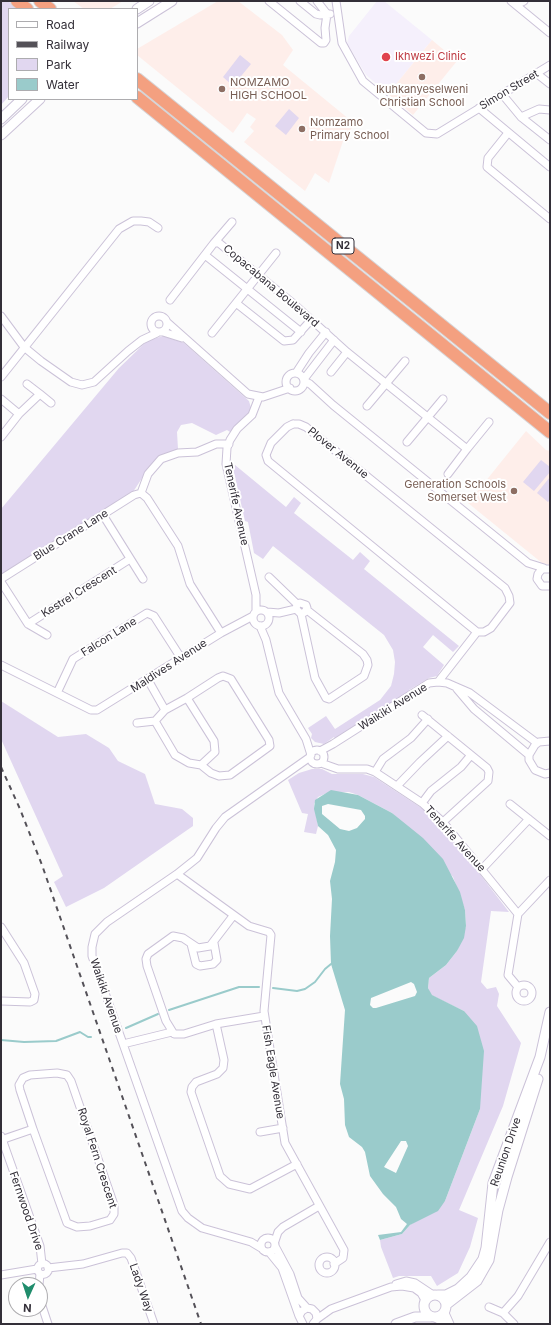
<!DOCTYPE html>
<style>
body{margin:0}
#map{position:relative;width:551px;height:1325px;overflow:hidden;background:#fbfbfb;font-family:Inter,sans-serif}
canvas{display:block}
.frame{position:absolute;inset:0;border:2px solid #332f38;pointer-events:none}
.legend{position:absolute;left:8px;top:8px;width:130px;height:92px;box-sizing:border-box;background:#fff;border:1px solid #adacaf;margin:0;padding:5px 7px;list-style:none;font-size:12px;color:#332f38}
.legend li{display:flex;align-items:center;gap:8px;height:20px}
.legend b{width:20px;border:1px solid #adacaf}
.north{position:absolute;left:8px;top:1277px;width:40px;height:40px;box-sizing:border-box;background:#fff;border:1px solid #adacaf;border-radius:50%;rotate:183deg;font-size:11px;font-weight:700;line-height:16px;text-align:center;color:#332f38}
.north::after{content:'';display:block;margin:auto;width:14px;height:18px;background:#208d6c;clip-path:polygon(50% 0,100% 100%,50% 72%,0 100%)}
</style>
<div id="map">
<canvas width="551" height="1325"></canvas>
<div class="frame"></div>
<ul class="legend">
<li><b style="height:5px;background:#fff"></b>Road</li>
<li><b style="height:5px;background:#545158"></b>Railway</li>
<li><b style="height:11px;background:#e1d7f0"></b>Park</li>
<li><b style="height:11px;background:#9acbcb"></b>Water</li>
</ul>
<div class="north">N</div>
</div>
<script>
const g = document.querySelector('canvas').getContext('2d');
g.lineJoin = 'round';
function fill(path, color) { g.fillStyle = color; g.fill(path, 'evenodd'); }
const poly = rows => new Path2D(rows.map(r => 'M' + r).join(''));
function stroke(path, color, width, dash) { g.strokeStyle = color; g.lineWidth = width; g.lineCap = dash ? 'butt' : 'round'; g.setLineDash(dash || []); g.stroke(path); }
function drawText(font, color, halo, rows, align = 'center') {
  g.font = font + ' Inter,sans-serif'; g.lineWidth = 4; g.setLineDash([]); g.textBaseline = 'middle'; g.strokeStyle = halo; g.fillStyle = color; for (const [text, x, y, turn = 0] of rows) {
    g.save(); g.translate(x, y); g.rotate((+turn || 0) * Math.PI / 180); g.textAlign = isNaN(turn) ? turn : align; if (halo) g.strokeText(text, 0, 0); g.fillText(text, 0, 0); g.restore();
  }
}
fill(poly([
 [377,1,384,1,432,40,388,94,366,75,347,43,349,36]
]), '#f5f0fc');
fill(poly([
 [73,1,123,1,110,9,84,9],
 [218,1,238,1,282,35,293,50,283,65,355,124,344,138,329,183,315,173,305,191,244,142,254,131,250,127,256,119,247,113,233,133,137,55,137,49],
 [432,40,457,61,413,115,388,94],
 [526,431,546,450,550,451,550,565,542,563,468,503]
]), '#feeeea');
fill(poly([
 [1,1,8,1,18,9,9,9,9,96,1,105],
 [240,55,251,64,233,86,223,77],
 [289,109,299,118,286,135,275,126],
 [163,336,184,343,249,401,251,408,248,415,230,432,227,430,216,435,192,423,181,425,177,432,178,449,157,459,146,472,133,492,1,576,1,509,119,368,147,341],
 [541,460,550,467,550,472,534,491,523,482],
 [235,465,286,507,294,497,301,503,294,513,353,560,360,552,370,561,364,569,459,646,453,652,433,635,423,647,444,665,437,676,429,678,409,690,409,692,335,739,334,737,324,744,315,742,311,738,312,734,308,728,326,716,335,729,380,700,391,686,394,674,395,662,393,650,384,635,273,546,263,559,254,553,248,522,245,521,233,468],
 [550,477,550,500,548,502,537,493],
 [1,701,58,737,86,734,109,748,118,761,145,774,155,804,182,809,193,818,193,826,104,888,66,907,54,882,63,876,1,739],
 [312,769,322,769,332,774,363,774,374,777,426,811,449,834,509,912,491,911,481,982,487,989,496,987,499,994,497,1006,521,1043,503,1106,459,1210,478,1218,470,1247,458,1273,437,1286,431,1276,399,1276,393,1278,381,1247,380,1240,402,1234,410,1225,445,1201,480,1109,464,1011,431,995,428,988,429,978,446,965,457,951,466,926,465,910,453,877,392,813,358,795,349,792,327,793,318,797,314,804,318,826,316,834,304,832,308,814,302,813,288,780,299,773]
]), '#e1d7f0');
fill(poly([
 [331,790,358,795,392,813,423,838,443,859,460,892,465,910,466,926,464,938,457,951,446,965,429,978,428,988,432,995,464,1011,477,1026,484,1051,480,1109,445,1201,438,1211,410,1225,402,1234,380,1240,378,1235,401,1232,407,1224,401,1219,396,1207,383,1194,370,1176,365,1152,362,1147,349,1137,345,1125,344,1099,340,1084,345,1010,331,964,330,936,332,899,330,881,335,862,336,850,328,835,318,826,314,809,315,800],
 [328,804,361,810,365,816,365,819,357,828,349,831,340,829,322,814,322,806],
 [411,982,414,984,417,992,415,996,376,1008,373,1008,370,1005,371,998],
 [401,1141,406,1141,408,1146,396,1173,384,1167]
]), '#9acbcb');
stroke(poly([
 [273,988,297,991,305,989,315,982,325,969,331,964],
 [169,1010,239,987,259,987],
 [126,1028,158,1014],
 [1,1040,24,1042,56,1041,80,1032,88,1037,91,1037]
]), '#9acbcb', 2);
const minor = poly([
 [269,1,321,43,324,43,326,40,325,28,327,14,317,1],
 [300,1,316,14,320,15,330,14],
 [336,1,342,43,363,81,426,133,437,134,550,65],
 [511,1,550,33],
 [516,5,524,1],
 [536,73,550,84],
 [502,94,521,117,550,140],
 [479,108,550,167],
 [521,117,539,109,550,110],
 [508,133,488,158,487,167,550,219],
 [214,243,232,222],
 [276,253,236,303,284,341,293,340,311,320],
 [205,255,301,332],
 [170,300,214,243,219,243,295,305,347,352,467,449,448,474],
 '151 324a8 8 0 1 1 16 0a8 8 0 1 1-16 0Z',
 [1,316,24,347,41,361,71,382,82,385,94,382,128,351,142,340,157,333],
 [167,322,248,394,263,397,290,388],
 [163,332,182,338],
 [212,333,236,303],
 [331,372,347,352],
 [296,373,309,353,326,332],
 '286 382a9 9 0 1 1 18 0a9 9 0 1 1-18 0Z',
 [1,377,119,229,133,221,141,221,149,222,158,228],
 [304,379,334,340],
 [304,381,310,384,333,405,528,563,544,568],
 [27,384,40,394],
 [1,399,19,414],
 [367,406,405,361],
 [293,424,299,424,306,427,505,588,509,596,510,603,491,628,484,632,477,632,268,461,266,455,271,443,287,427,293,424],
 [1,437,19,414,40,394,51,403],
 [407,442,443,399],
 [467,449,489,422],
 [141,493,147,498,178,546,190,584,221,633],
 [141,493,148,474,161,459,178,453,197,452,216,444,229,444],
 [103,515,143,579],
 [550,569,542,569,538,574,537,579,542,586,550,586],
 [269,577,297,604],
 [1,579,134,495,141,493],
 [1,582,28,624,47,635],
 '253 618a8 8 0 1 1 16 0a8 8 0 1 1-16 0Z',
 [256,611,256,595,226,464,227,448,230,440,237,429,252,415,259,397],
 [267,612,279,613,296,609],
 [301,614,305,612,307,608,306,605,300,603,297,604,296,609,301,614,315,678,326,698,329,699,364,676,368,665,367,660,363,654,307,610],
 [28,624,130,559],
 [260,626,266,640,279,693,306,739,311,755],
 [1,665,91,710,97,710,221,633,253,616],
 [148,680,165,710],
 [438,682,477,632],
 [457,689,474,709,529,755],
 [57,693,73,659,147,613,154,616,181,658],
 [422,715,487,768,489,772,488,781,443,822],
 [155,721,175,755,189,763,201,765,215,752,214,741,187,698],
 [137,723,155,721,165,710,187,698,218,678,223,676,231,679,269,740,270,746,230,775,219,776,211,773,201,765],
 [550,741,539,742,535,745,529,755,529,760,535,770,545,774,550,773],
 '310 757a7 7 0 1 1 14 0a7 7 0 1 1-14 0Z',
 [320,751,333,744,429,683,438,682,447,683,470,693,537,743],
 [321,763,338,769,367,769,375,772,422,803,443,822,518,914],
 [375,772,383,759,411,738,428,719],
 [397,786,420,762,448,736],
 [422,803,431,791,461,767,471,755],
 [510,804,550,836],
 [482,869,529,819],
 [177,874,249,926,269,932,271,935,264,1011,285,1143,344,1250,343,1258,334,1264],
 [233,916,210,946,198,948,183,938,173,936,148,954,146,959,147,966,166,1021,174,1034,184,1034,216,1024,264,1016],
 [1,927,24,963,35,994,34,1000,30,1002,1,1001],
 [191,944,196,964,200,966,213,964,217,960,214,943],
 '516 993a8 8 0 1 1 16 0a8 8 0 1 1-16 0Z',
 [518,987,508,975,518,914,550,880],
 [216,1024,224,1060,223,1068,217,1074,196,1082,192,1087,191,1092,220,1176,229,1184,250,1189,297,1164],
 [123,1044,172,1032],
 [260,1132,283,1128],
 [1,1136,40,1246,42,1264],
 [1,1140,33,1129,20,1090,19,1085,23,1078,30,1075,57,1073,67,1075,71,1081,114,1205,114,1214,110,1220,90,1226,77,1227,67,1223,33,1129],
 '261 1245a7 7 0 1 1 14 0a7 7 0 1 1-14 0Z',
 [275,1241,278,1232,283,1227,319,1206],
 [275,1246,290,1274,298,1298,307,1308],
 [261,1248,251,1242,202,1228,188,1218,182,1211,92,956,92,947,95,934,107,922,177,874,197,858,216,828,225,817,310,757],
 [269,1252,282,1268,299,1316],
 '319 1265a8 8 0 1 1 16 0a8 8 0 1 1-16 0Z',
 '37.5 1269a5.5 5.5 0 1 1 11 0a5.5 5.5 0 1 1-11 0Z',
 [48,1268,83,1264,122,1253,127,1253,131,1258,154,1324],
 [1,1275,37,1269],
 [396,1284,406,1281,415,1283,433,1295],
 [39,1285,40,1274],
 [40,1300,48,1324],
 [489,1307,503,1313,514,1324],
 [445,1313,450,1324],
 [503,1313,518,1296,550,1242],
 [435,1318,446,1324],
 [317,1319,331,1309,391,1287,402,1286,414,1288,421,1293,425,1300],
 [303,1324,299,1316,302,1311,307,1308,312,1309,316,1313,317,1319,313,1324]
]);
const tertiary = poly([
 [137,9,149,1],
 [137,23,172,1],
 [1,119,22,99],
 [1,135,40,99],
 '424 1306a11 11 0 1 1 22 0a11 11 0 1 1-22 0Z',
 [438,1295,446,1295,458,1289,471,1277,483,1259,486,1248,493,1183,540,1057,550,1012],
 [446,1305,477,1281,489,1260,498,1210,507,1177,538,1079],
 [396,1324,415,1317,430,1317]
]);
const trunk = poly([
 [17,1,27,9],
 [40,1,50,9],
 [137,79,550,413],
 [137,97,550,432]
]);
stroke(minor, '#cbc2d8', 9);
stroke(tertiary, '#cbc2d8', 11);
stroke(trunk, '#d6d5d7', 14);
stroke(minor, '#fff', 7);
stroke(tertiary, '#fff', 9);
stroke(trunk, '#f4a080', 12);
stroke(poly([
 [1,767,20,809,42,865,201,1324]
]), '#545158', 2, [5, 5]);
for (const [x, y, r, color] of [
 [386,57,5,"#e0444e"],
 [422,77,4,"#8d6e63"],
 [222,89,4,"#8d6e63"],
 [302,129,4,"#8d6e63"],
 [514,491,4,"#8d6e63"]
]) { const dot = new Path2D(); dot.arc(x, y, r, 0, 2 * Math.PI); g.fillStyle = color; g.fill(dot); stroke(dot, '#fff', 1.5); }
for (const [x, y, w] of [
 [343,246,22]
]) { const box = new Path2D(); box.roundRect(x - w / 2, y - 8, w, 16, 3); g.fillStyle = '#fff'; g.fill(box); stroke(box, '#332f38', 1); }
drawText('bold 10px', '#332f38', null, [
 ["N2",343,246]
]);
drawText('11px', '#be3a42', '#fff', [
 ["Ikhwezi Clinic",395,57]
], 'left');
drawText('11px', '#785e54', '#fff', [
 ["NOMZAMO",230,83],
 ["HIGH SCHOOL",230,96],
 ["Ikuhkanyeselweni",422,90,"center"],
 ["Christian School",422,103,"center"],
 ["Nomzamo",310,123],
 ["Primary School",310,136],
 ["Generation Schools",506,485,"right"],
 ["Somerset West",506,498,"right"]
], 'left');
drawText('11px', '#332f38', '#fff', [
 ["Simon Street",509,90,-31],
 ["Copacabana Boulevard",271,286,40],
 ["Plover Avenue",338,453,39],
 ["Tenerife Avenue",236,504,78],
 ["Blue Crane Lane",71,535,-32],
 ["Kestrel Crescent",79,592,-32],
 ["Falcon Lane",109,637,-32],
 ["Maldives Avenue",169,666,-33],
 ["Waikiki Avenue",393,707,-32],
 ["Tenerife Avenue",455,839,48],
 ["Waikiki Avenue",106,996,71],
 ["Fish Eagle Avenue",273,1072,81],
 ["Reunion Drive",506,1152,-71],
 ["Royal Fern Crescent",97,1158,72],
 ["Fernwood Drive",26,1211,71],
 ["Lady Way",141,1288,71]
]);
</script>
